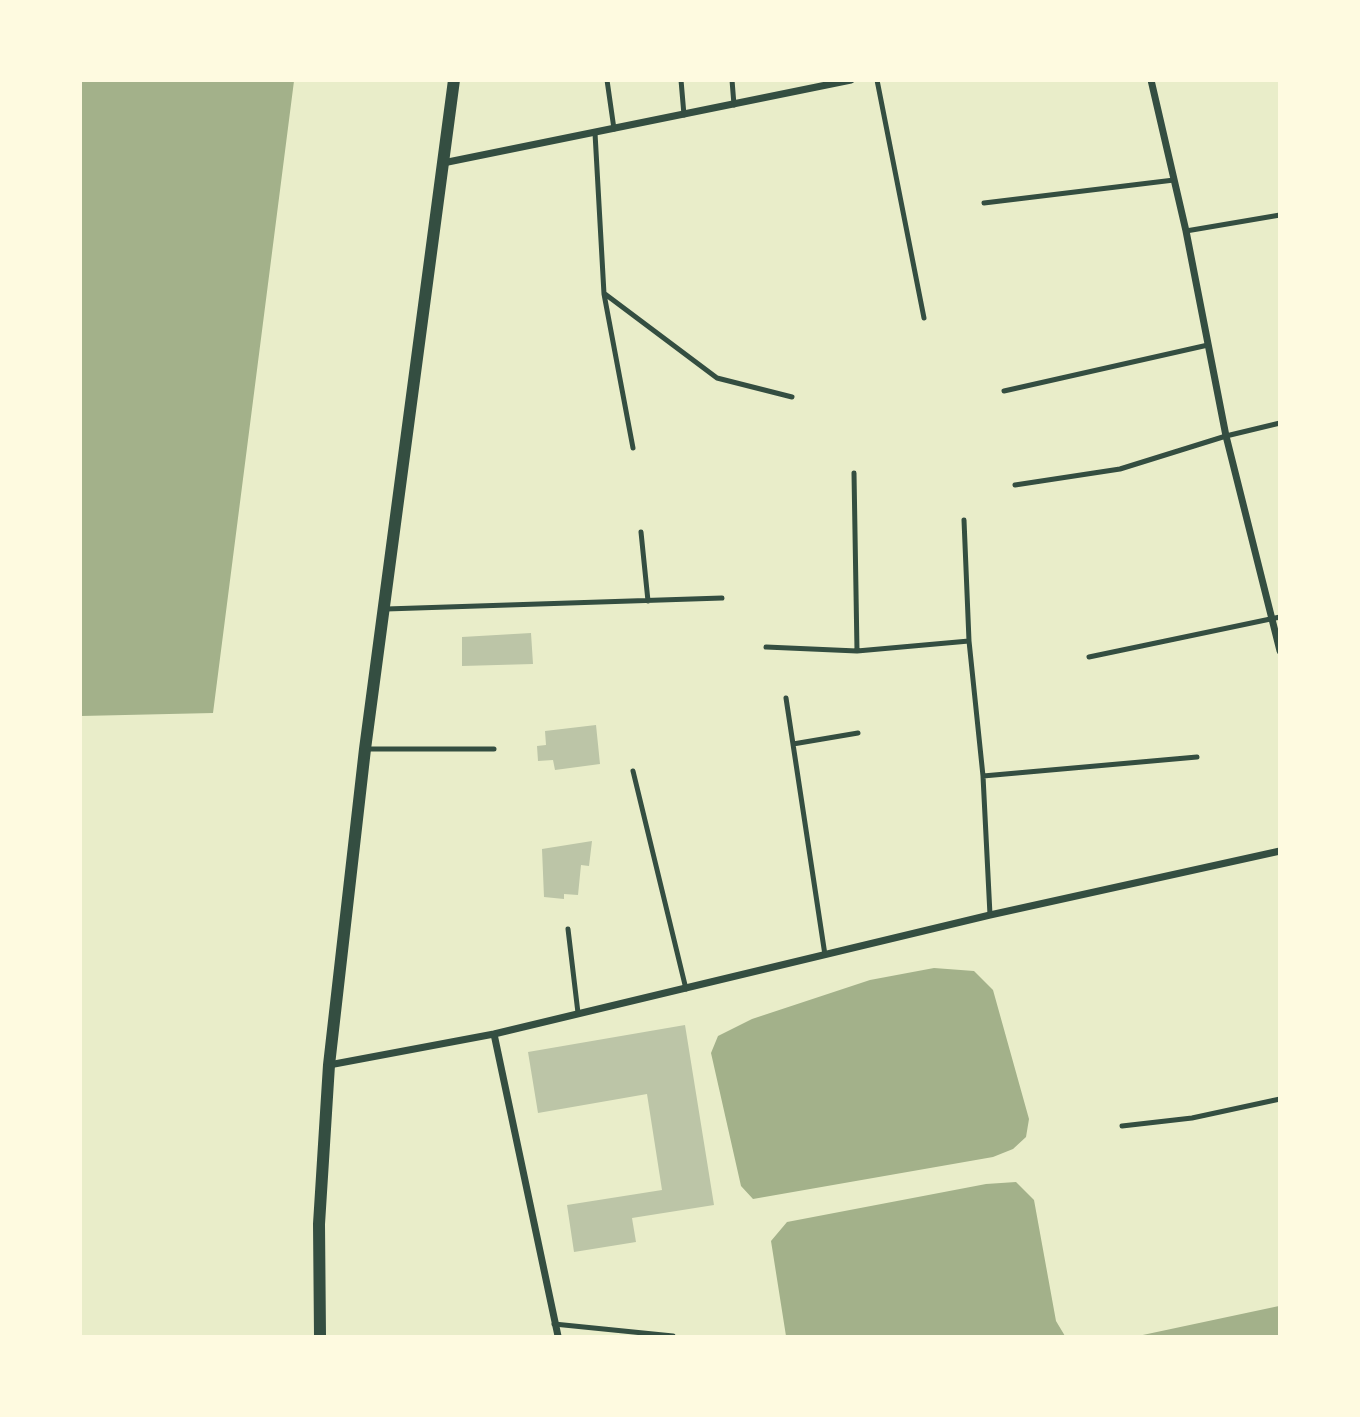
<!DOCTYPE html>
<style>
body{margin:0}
#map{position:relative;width:1360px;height:1417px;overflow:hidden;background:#e9edc9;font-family:Arial,sans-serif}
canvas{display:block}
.frame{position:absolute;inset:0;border:82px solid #fefae0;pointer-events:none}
</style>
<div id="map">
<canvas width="1360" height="1417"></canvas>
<div class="frame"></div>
</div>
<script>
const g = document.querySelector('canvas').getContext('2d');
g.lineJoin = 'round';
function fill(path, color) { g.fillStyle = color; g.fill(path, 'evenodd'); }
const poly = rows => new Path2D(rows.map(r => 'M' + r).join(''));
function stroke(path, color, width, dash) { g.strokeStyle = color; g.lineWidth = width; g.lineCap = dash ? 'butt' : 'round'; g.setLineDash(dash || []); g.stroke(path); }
fill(poly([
 [80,81,294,81,213,713,81,716],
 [934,968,974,971,993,990,1029,1119,1026,1137,1013,1149,993,1157,753,1199,741,1186,711,1053,718,1036,752,1019,870,980],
 [1016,1182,1034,1200,1056,1321,1065,1336,786,1336,771,1241,787,1222,986,1184],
 [1279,1306,1279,1336,1138,1336]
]), '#a3b18a');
fill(poly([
 [531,633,533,664,462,666,462,637],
 [596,725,600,764,555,770,553,760,538,761,537,746,546,745,545,731],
 [592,841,589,866,581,865,578,895,564,894,564,899,544,897,542,849],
 [685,1025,714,1205,632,1218,636,1242,574,1252,567,1205,662,1190,647,1094,538,1113,528,1052]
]), '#bcc5a7');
stroke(poly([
 [607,80,614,129],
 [681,80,684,115],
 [732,80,734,105],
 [877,80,924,318],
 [595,133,604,294,633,448],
 [984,203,1174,180],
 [1186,231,1280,215],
 [605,294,717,378,792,397],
 [1004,391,1208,345],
 [854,473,857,651],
 [1015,485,1120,469,1226,436,1280,423],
 [964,520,969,641,983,776,990,915],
 [641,532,648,601],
 [386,609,722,598],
 [766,647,857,651,969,641],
 [1089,657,1280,617],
 [786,698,825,955],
 [793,744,858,733],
 [365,749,494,749],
 [633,771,686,989],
 [983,776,1197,757],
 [568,929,578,1013],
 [1122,1126,1192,1118,1280,1099],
 [554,1324,673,1336]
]), '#344e41', 5);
stroke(poly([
 [1151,80,1186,231,1226,436,1280,651],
 [443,163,851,80],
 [494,1034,558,1336],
 [329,1065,494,1034,990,915,1280,851]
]), '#344e41', 7);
stroke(poly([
 [320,1336,319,1224,329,1065,365,749,454,80]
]), '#344e41', 12);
</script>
